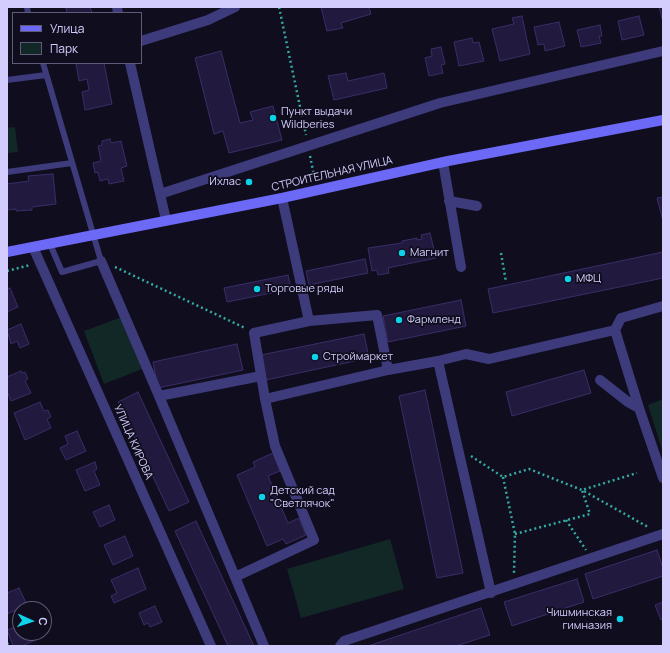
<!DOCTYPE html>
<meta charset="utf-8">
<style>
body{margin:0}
#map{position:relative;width:670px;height:653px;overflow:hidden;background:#100d1e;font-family:Manrope,sans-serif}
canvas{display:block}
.frame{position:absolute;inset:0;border:8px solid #d2cdfc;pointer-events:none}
.legend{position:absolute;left:12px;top:12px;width:130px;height:52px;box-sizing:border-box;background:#100d1e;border:1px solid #5e5a77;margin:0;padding:5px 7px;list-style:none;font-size:12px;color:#d2cdfc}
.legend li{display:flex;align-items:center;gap:8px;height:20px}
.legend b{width:20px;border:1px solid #5e5a77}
.north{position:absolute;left:12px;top:601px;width:40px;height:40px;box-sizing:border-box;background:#100d1e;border:1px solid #5e5a77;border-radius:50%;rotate:93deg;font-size:11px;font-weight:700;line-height:16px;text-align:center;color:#d2cdfc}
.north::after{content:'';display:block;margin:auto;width:14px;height:18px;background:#0cd3e9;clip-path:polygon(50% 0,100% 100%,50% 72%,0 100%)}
</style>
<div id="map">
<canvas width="670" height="653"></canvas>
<div class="frame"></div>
<ul class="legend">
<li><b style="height:5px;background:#6d69f7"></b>Улица</li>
<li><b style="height:11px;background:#112827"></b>Парк</li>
</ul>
<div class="north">С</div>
</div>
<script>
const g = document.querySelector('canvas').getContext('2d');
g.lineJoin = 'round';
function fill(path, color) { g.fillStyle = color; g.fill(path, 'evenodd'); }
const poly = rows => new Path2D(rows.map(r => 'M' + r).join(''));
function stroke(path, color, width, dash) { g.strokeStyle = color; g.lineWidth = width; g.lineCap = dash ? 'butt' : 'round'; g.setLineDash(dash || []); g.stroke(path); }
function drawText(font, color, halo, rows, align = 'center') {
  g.font = font + ' Manrope,sans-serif'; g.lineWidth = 3.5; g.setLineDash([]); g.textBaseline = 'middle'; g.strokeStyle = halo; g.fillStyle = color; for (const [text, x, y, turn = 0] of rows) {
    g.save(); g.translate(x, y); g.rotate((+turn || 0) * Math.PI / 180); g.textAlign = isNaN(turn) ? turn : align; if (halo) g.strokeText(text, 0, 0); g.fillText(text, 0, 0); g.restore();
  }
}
fill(poly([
 [15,127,18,152,7,153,7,128],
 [122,317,142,369,104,384,84,331],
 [663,399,663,453,648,405],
 [390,539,404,589,301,618,287,569]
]), '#112827');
const building = poly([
 [72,7,90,7,92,13,67,13,66,8,72,7],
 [321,7,369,7,371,14,341,23,343,28,327,31,321,7],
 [659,7,663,7,663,22,659,7],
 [522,16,530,54,500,61,492,29,514,24,512,18,522,16],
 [639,16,644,35,622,40,618,21,639,16],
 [559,22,565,46,545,51,544,44,538,45,534,27,559,22],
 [600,25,602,36,599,36,601,43,581,47,577,30,600,25],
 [472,38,473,43,479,42,484,61,459,66,454,42,472,38],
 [441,47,445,64,441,65,443,73,429,76,425,58,432,56,431,49,441,47],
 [221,51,240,123,253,120,250,112,273,106,282,140,229,153,223,131,214,134,195,58,221,51],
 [80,63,104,63,112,104,85,110,82,92,89,90,87,79,79,81,76,64,80,63],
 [346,73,348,81,384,73,387,88,334,100,328,76,346,73],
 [110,139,111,143,121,141,127,166,121,168,124,181,109,184,108,179,100,181,98,172,95,173,93,163,101,161,98,146,102,145,102,141,110,139],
 [53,174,56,204,32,207,32,210,16,211,16,209,7,210,7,212,7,184,29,181,28,176,53,174],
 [663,197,663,221,657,198,663,197],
 [430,233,436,258,388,268,389,273,378,275,377,270,372,271,368,248,402,243,402,241,417,238,417,240,422,239,421,235,430,233],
 [663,252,663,278,493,313,488,289,663,252],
 [365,259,368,273,309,285,306,271,365,259],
 [288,275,291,289,227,302,224,288,288,275],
 [10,288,18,307,7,312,7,289,10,288],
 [461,300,466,326,388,342,383,316,461,300],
 [21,324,29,344,20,348,17,341,11,344,7,330,21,324],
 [364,334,369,358,266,380,261,355,364,334],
 [237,344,243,370,158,388,153,362,237,344],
 [584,370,591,393,512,416,506,392,584,370],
 [21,371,22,373,25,372,28,379,25,381,31,393,11,401,7,391,7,377,21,371],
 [425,390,463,573,437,578,399,396,425,390],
 [138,392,189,502,169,511,118,402,138,392],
 [40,402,44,411,48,410,51,417,47,419,51,428,25,440,14,413,40,402],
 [77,431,86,451,66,460,60,448,68,444,65,436,77,431],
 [273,453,280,471,268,476,288,523,299,518,306,535,286,544,283,539,267,546,237,475,255,467,253,462,273,453],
 [95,462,97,469,94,471,100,485,85,491,76,470,95,462],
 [109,505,115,520,100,527,93,512,109,505],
 [196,521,254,646,228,646,175,531,196,521],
 [125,536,133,556,113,565,104,545,125,536],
 [657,550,663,568,663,576,593,599,585,574,657,550],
 [138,568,146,589,114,603,111,596,117,593,111,580,138,568],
 [577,579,584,602,512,626,504,602,577,579],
 [19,588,27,605,7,614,7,593,19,588],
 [663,602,663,619,661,620,655,605,663,602],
 [155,606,162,622,150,627,148,623,144,625,139,613,155,606],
 [481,608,490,635,456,646,368,646,481,608],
 [20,625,20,633,35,633,38,639,22,646,13,646,7,630,20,625]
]);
fill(building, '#221a3e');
stroke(building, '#392e69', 1);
stroke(poly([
 [279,7,306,135],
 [310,156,315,180],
 [501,253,506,282],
 [115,267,245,328],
 [7,271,30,265],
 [471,456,503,477,529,469,582,490,648,527],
 [503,477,515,534,514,573],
 [566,520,586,550],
 [515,534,590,514,582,490,637,473],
 [7,643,9,646]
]), '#34aaa2', 2.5, [2, 3]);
stroke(poly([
 [27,7,28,13],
 [43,63,101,261,62,272,50,244],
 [7,80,46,75],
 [7,172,72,163]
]), '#3d3b7b', 6);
stroke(poly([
 [117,7,118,13],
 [141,41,208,20,235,7],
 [130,63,166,220],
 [443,162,461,267],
 [160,194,440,103,663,51],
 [282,198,309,321],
 [449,201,477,206],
 [33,247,211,646],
 [101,261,159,396,261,376],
 [615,330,621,318,663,306],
 [438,361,466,354,489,359,615,330,639,408],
 [388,370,265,399,254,333,309,321,377,315,388,370,438,361,491,593],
 [600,380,628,402,639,408,663,478],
 [159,396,264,646],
 [235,577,314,540,275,446,265,399],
 [340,646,344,641,663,534]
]), '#3d3b7b', 10);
stroke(poly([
 [7,252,282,198,448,161,663,120]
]), '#6d69f7', 10);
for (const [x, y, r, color] of [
 [273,118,4,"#0cd3e9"],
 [249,182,4,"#0cd3e9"],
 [402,253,4,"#0cd3e9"],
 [568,279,4,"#0cd3e9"],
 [257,289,4,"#0cd3e9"],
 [399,320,4,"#0cd3e9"],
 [315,357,4,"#0cd3e9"],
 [262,497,4,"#0cd3e9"],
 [620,619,4,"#0cd3e9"]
]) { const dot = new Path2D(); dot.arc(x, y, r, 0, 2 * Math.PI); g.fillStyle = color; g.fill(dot); stroke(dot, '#100d1e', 1.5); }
drawText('11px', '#d2cdfc', '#100d1e', [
 ["Пункт выдачи",281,112],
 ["Wildberies",281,125],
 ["Ихлас",241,182,"right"],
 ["Магнит",410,253],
 ["МФЦ",576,279],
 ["Торговые ряды",265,289],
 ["Фармленд",407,320],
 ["Строймаркет",323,357],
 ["Детский сад",270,491],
 ["\"Светлячок\"",270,504],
 ["Чишминская",612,613,"right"],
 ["гимназия",612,626,"right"]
], 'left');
drawText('11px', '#d2cdfc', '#100d1e', [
 ["СТРОИТЕЛЬНАЯ УЛИЦА",332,174,-13],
 ["УЛИЦА КИРОВА",133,442,66]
]);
</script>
